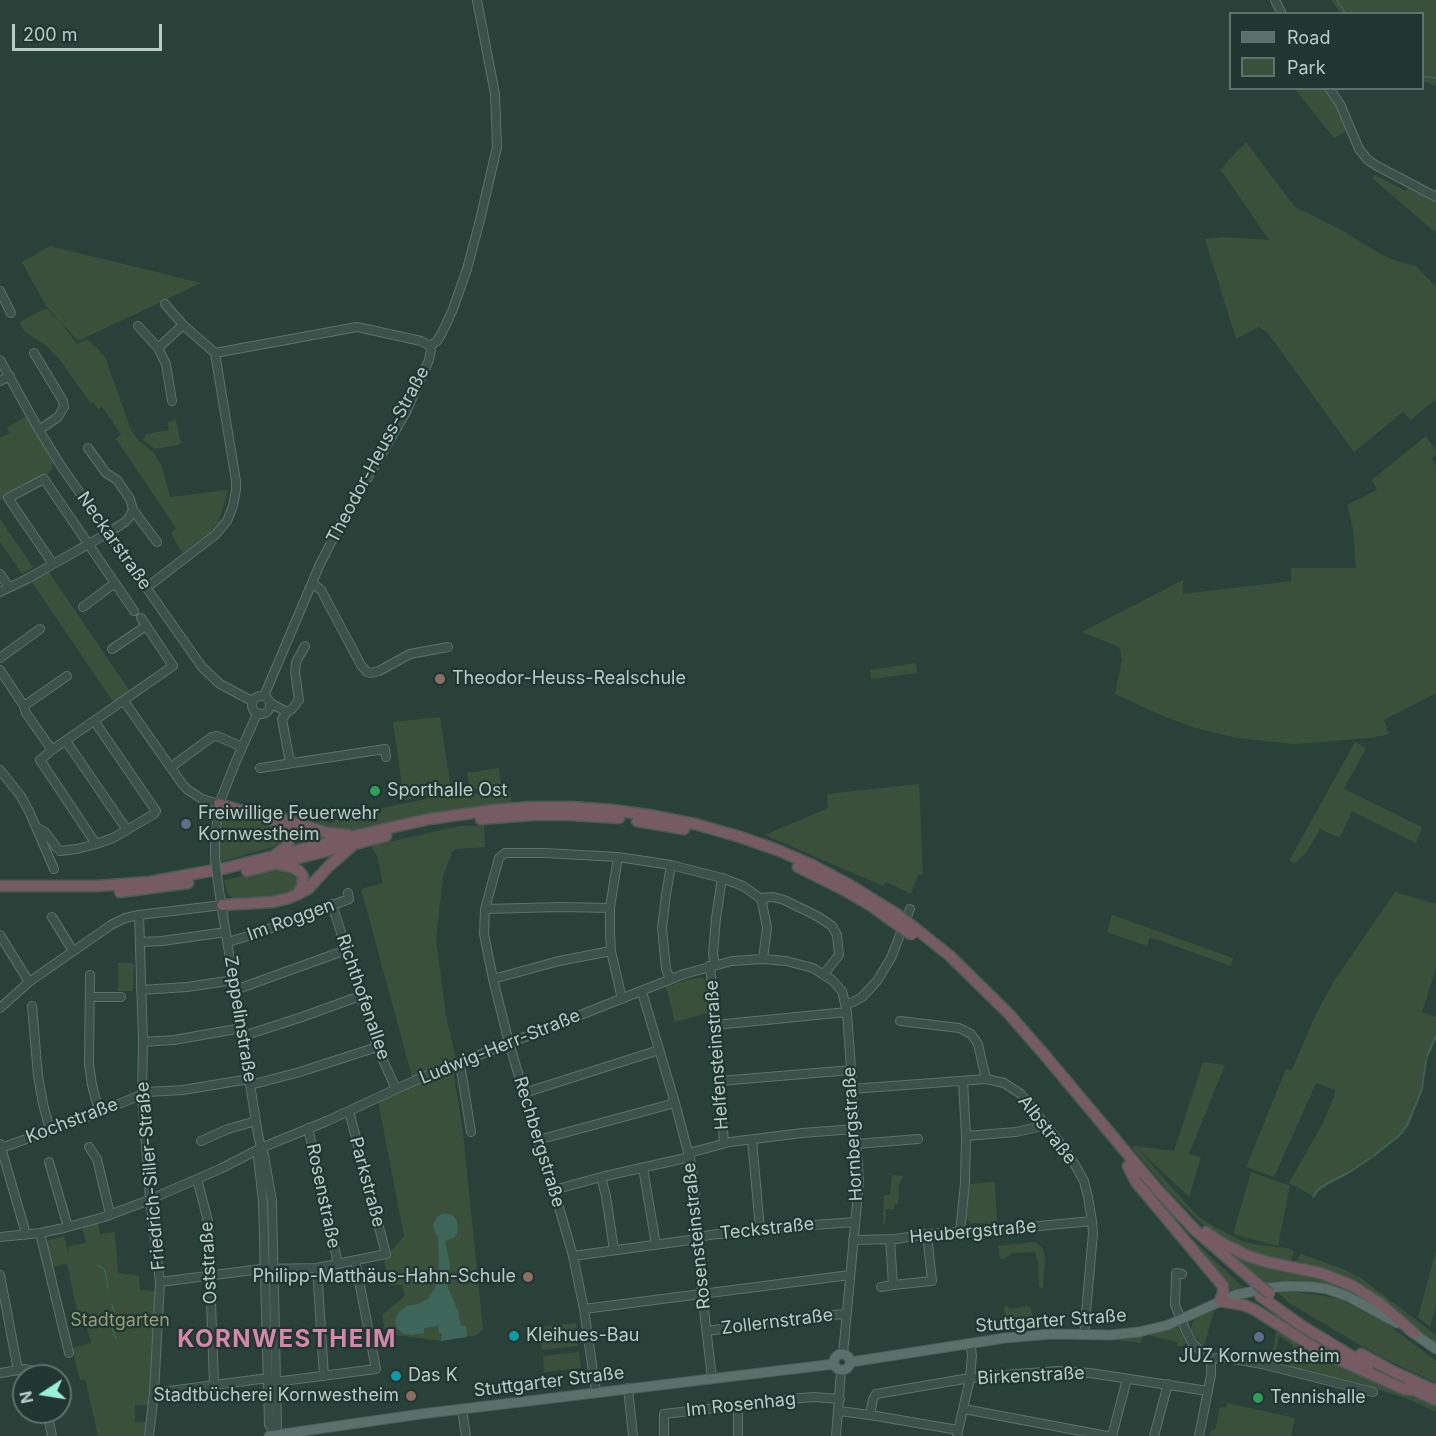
<!DOCTYPE html>
<meta charset="utf-8">
<style>
body{margin:0}
#map{position:relative;width:1436px;height:1436px;overflow:hidden;background:#294139;font-family:Inter,sans-serif}
canvas{display:block}
.legend{position:absolute;left:1229px;top:12px;width:195px;height:78px;box-sizing:border-box;background:#213630;border:2px solid #5e726c;margin:0;padding:8px 10px;list-style:none;font-size:18px;color:#bacbc6}
.legend li{display:flex;align-items:center;gap:12px;height:30px}
.legend b{width:30px;border:2px solid #5e726c}
.north{position:absolute;left:12px;top:1364px;width:60px;height:60px;box-sizing:border-box;background:#213630;border:2px solid #5e726c;border-radius:50%;rotate:258deg;font-size:16px;font-weight:700;line-height:24px;text-align:center;color:#bacbc6}
.north::after{content:'';display:block;margin:auto;width:21px;height:27px;background:#99f1d9;clip-path:polygon(50% 0,100% 100%,50% 72%,0 100%)}
.scale{position:absolute;left:12px;top:24px;width:150px;height:27px;box-sizing:border-box;border:3px solid #bacbc6;border-top:0;padding-left:8px;font-size:18px;line-height:21px;white-space:nowrap;color:#bacbc6;-webkit-text-stroke:4px #213630;paint-order:stroke}
</style>
<div id="map">
<canvas width="1436" height="1436"></canvas>
<ul class="legend">
<li><b style="height:8px;background:#5b706a"></b>Road</li>
<li><b style="height:16px;background:#3b503b"></b>Park</li>
</ul>
<div class="north">N</div>
<div class="scale">200 m</div>
</div>
<script>
const g = document.querySelector('canvas').getContext('2d');
g.lineJoin = 'round';
function fill(path, color) { g.fillStyle = color; g.fill(path, 'evenodd'); }
const poly = rows => new Path2D(rows.map(r => 'M' + r).join(''));
function stroke(path, color, width, dash) { g.strokeStyle = color; g.lineWidth = width; g.lineCap = dash ? 'butt' : 'round'; g.setLineDash(dash || []); g.stroke(path); }
function drawText(font, color, halo, rows, align = 'center') {
  g.font = font + ' Inter,sans-serif'; g.lineWidth = 4.5; g.setLineDash([]); g.textBaseline = 'middle'; g.strokeStyle = halo; g.fillStyle = color; for (const [text, x, y, turn = 0] of rows) {
    g.save(); g.translate(x, y); g.rotate((+turn || 0) * Math.PI / 180); g.textAlign = isNaN(turn) ? turn : align; if (halo) g.strokeText(text, 0, 0); g.fillText(text, 0, 0); g.restore();
  }
}
fill(poly([
 [1331,0,1436,0,1436,86,1423,81,1422,14,1341,13],
 [1295,89,1326,89,1338,106,1348,130,1334,138],
 [1246,142,1295,207,1340,229,1362,243,1386,257,1403,263,1416,266,1436,287,1436,399,1411,420,1403,412,1354,452,1267,332,1259,327,1236,339,1205,239,1223,237,1269,240,1221,170,1227,162],
 [1375,175,1406,191,1409,186,1436,200,1436,233,1372,178],
 [50,246,201,283,78,341,46,306,22,262],
 [46,308,62,324,77,344,86,340,90,342,99,350,105,357,131,430,139,441,153,452,161,464,170,497,228,490,218,523,209,533,182,553,171,533,176,528,116,439,121,434,102,407,98,409,93,402,91,404,60,360,47,346,25,332,19,322],
 [26,416,53,463,52,470,39,480,0,500,0,438,10,433,7,428],
 [176,420,181,443,178,445,155,449,143,440,146,434,169,430,168,422],
 [1426,436,1436,451,1436,455,1432,458,1436,467,1436,693,1384,720,1389,734,1371,738,1295,744,1236,738,1195,728,1163,716,1115,694,1122,659,1119,647,1082,632,1183,580,1183,594,1291,581,1291,568,1356,568,1353,529,1347,505,1377,490,1372,480],
 [0,519,33,567,22,574,0,542],
 [49,572,131,693,114,703,31,581],
 [916,663,917,673,871,679,870,670],
 [440,717,451,788,446,790,443,794,404,800,393,722],
 [1355,742,1366,748,1344,789,1422,827,1416,843,1352,811,1340,838,1320,829,1306,853,1295,863,1289,861],
 [499,768,501,784,470,790,467,773],
 [919,784,923,875,918,875,911,894,886,882,883,886,765,835,828,808,827,794],
 [510,791,512,804,434,815,357,830,333,830,249,807,259,805,330,823,347,815,441,796],
 [222,814,270,823,281,828,284,833,282,842,276,846,220,862,219,852],
 [484,825,485,847,456,849,452,852,443,877,436,939,446,1016,456,1059,452,1061,453,1069,463,1133,483,1329,477,1335,441,1341,386,1334,382,1315,405,1296,402,1285,389,1285,384,1259,404,1236,378,1101,414,1084,361,889,383,883,377,856,371,846,459,826],
 [277,869,288,869,298,874,298,890,284,896,235,899,228,895,224,880],
 [1395,892,1436,904,1436,968,1422,1012,1436,1017,1436,1039,1427,1061,1423,1089,1409,1126,1402,1134,1376,1156,1352,1172,1328,1185,1317,1193,1315,1197,1289,1183,1324,1121,1334,1096,1335,1090,1316,1083,1274,1177,1246,1167,1286,1069,1292,1070,1315,1016,1334,981],
 [1112,915,1233,958,1231,966,1150,937,1147,946,1107,932],
 [118,963,134,963,133,991,118,991],
 [703,977,705,980,708,1013,675,1022,666,987,687,980],
 [1203,1062,1225,1065,1189,1154,1201,1157,1189,1197,1138,1149,1172,1188,1199,1217,1215,1227,1242,1241,1259,1245,1288,1248,1294,1251,1290,1263,1258,1257,1225,1241,1202,1224,1172,1195,1132,1148,1135,1146,1174,1151],
 [1251,1172,1290,1186,1278,1246,1233,1234],
 [892,1175,903,1176,899,1185,898,1204,895,1204,894,1209,886,1209,885,1224,883,1224,884,1195,890,1195],
 [995,1182,997,1224,970,1223,966,1218,970,1184],
 [1173,1221,1243,1287,1227,1291],
 [98,1223,100,1234,115,1232,118,1273,139,1276,140,1290,157,1292,148,1405,135,1405,135,1422,146,1423,144,1436,98,1436,85,1379,80,1380,72,1348,91,1343,84,1318,78,1315,67,1264,52,1267,46,1241,64,1236,68,1253,69,1246,86,1243,82,1227],
 [1033,1242,1037,1243,1042,1248,1045,1256,1043,1288,1039,1287,1038,1261,1035,1252,1012,1253,1006,1258,1000,1259,998,1246],
 [1217,1243,1323,1277,1346,1285,1365,1300,1345,1291,1320,1284,1293,1280,1266,1283],
 [1436,1250,1436,1305,1430,1327,1418,1317],
 [1301,1254,1343,1269,1362,1279,1436,1335,1436,1343,1374,1295,1294,1263],
 [1276,1291,1298,1292,1337,1298,1386,1323,1436,1361,1436,1383,1379,1356,1289,1303],
 [1008,1306,1009,1309,1030,1306,1033,1318,1038,1319,1039,1324,1007,1327,1004,1307],
 [1214,1310,1204,1347,1191,1330,1192,1324,1194,1320],
 [576,1323,578,1346,542,1350,540,1327],
 [1277,1327,1376,1378,1436,1406,1436,1412,1413,1401,1360,1383,1288,1367,1293,1345,1279,1336,1273,1364,1270,1363],
 [1178,1328,1187,1343,1182,1346,1177,1346,1177,1342,1143,1334,1141,1343,1110,1339],
 [579,1352,581,1368,544,1372,543,1356],
 [1227,1403,1295,1418,1291,1436,1209,1436,1211,1430,1215,1430,1220,1407,1226,1408]
]), '#3b503b');
fill(poly([
 [444,1213,452,1215,456,1219,458,1225,457,1234,453,1238,445,1241,450,1264,448,1287,458,1311,461,1326,466,1326,467,1337,441,1341,442,1333,439,1333,438,1326,424,1328,424,1333,412,1335,404,1334,397,1329,395,1320,399,1312,407,1306,418,1304,428,1299,434,1289,437,1281,439,1270,438,1236,435,1233,433,1225,437,1217]
]), '#3d6559');
stroke(poly([
 [1337,0,1346,14],
 [1422,76,1436,78],
 [1427,1056,1436,1035],
 [1374,1155,1399,1136,1407,1125,1422,1089,1426,1060],
 [1313,1197,1319,1188,1351,1171,1370,1158],
 [98,1265,105,1270,108,1288],
 [112,1304,115,1315,112,1326,113,1332,116,1338]
]), '#3d6559', 1.5);
const minor = poly([
 [1275,0,1282,14],
 [1329,88,1340,104,1359,149,1368,160,1377,166,1436,197],
 [0,291,11,313],
 [165,304,183,325,215,353,357,327,421,341,430,346],
 [138,326,158,348,183,325],
 [430,346,437,341,442,333,453,309,467,269,480,220,497,147,495,94,477,0],
 [158,348,166,364,172,401],
 [34,353,63,401,64,407,58,417,39,430],
 [0,360,39,430,61,466,202,667,220,684,252,701],
 [0,381,10,376],
 [133,510,157,542],
 [53,564,8,498,44,479,134,611],
 [0,574,9,587],
 [312,583,321,590,361,665,367,672,371,673,379,671,410,654,448,647],
 [146,588,215,535,227,521,233,506,236,489,236,481,215,353],
 [0,592,27,579,108,533,125,522,130,516,133,510,130,499,117,480,106,473,88,448],
 [83,607,115,583],
 [112,649,146,626],
 [0,658,40,629],
 [0,670,24,706,26,713,52,750,173,666,141,618],
 '252 705a9 9 0 1 1 18 0a9 9 0 1 1-18 0Z',
 [264,696,320,564,339,527,406,412,429,360,431,350,430,346],
 [124,701,183,785,188,790,202,799,219,804],
 [270,703,287,712],
 [24,706,67,676],
 [66,741,127,830],
 [52,750,40,760,96,844],
 [293,763,289,757,282,719,287,712,292,709,299,700,295,672,296,662,305,646],
 [171,767,212,737,217,736,242,747],
 [260,768,385,749,386,757],
 [0,770,20,795,29,811,54,869],
 [36,827,45,832,57,848],
 [60,851,77,849,96,844,113,838,154,814,156,811,95,722],
 [618,857,610,908,610,932,611,951,622,999],
 [215,859,215,837,219,804,236,761,257,714],
 [219,890,258,1134,261,1148,264,1155,272,1201,277,1425,276,1436],
 [760,898,773,897,784,900,817,916,832,926,837,935,839,955,824,974],
 [332,904,377,1047,396,1089],
 [485,909,561,907,610,908],
 [139,915,143,1042,142,1094,150,1199,160,1282,154,1393,149,1436],
 [52,917,73,951],
 [0,935,29,982],
 [140,942,162,941,226,932],
 [228,942,258,933,349,899,348,893],
 [715,965,713,954,716,918,722,878],
 [709,966,711,975,724,1143],
 [90,975,89,1064,92,1085,99,1112],
 [493,979,559,961,611,951],
 [670,979,666,969,662,928,666,895,671,865],
 [141,990,187,987,234,980],
 [235,990,346,950],
 [642,992,675,1103,692,1167,698,1228,702,1293,712,1378],
 [90,997,121,997],
 [845,1004,853,1002,862,997,877,981,891,958,910,909],
 [32,1006,38,1076,43,1104,50,1130],
 [0,1008,29,982,111,925,125,918,139,915,222,905],
 [900,1021,959,1028,971,1034,978,1044,986,1079],
 [715,1025,847,1012],
 [243,1036,302,1017,360,996],
 [143,1042,174,1040,242,1028],
 [460,1063,471,1132],
 [720,1081,851,1070],
 [250,1085,300,1072,377,1047],
 [852,1089,986,1079,1004,1083,1021,1094,1061,1144,1075,1165,1084,1181,1088,1197,1092,1221,1093,1233,1084,1335],
 [524,1093,659,1050],
 [308,1128,338,1264],
 [966,1136,1016,1132,1046,1125],
 [538,1140,675,1103],
 [752,1140,760,1229],
 [201,1141,228,1129,256,1121],
 [0,1144,24,1227,25,1235],
 [856,1144,918,1139],
 [89,1147,97,1159,110,1214],
 [1,1148,80,1120,148,1092,183,1090,249,1079],
 [261,1148,258,1157,263,1202,269,1425,276,1435],
 [689,1153,730,1142,802,1133,855,1129],
 [49,1162,68,1227],
 [643,1168,656,1245],
 [601,1177,606,1196,614,1250],
 [197,1179,208,1221,214,1384],
 [554,1190,601,1177,690,1157],
 [960,1232,965,1183,966,1136,963,1081],
 [40,1233,69,1353],
 [0,1237,40,1233,64,1228,104,1217,144,1202,220,1169,261,1148,327,1121,416,1080,684,974,732,961,763,959,786,961,813,968,832,980,842,991,847,1012,859,1182,843,1354],
 [853,1240,896,1239,927,1234,997,1230,1092,1221],
 [573,1256,690,1240,709,1235,799,1226,855,1222],
 [317,1268,324,1376],
 [1182,1274,1176,1273,1175,1305,1186,1331,1193,1344,1211,1359],
 [0,1275,18,1370],
 [160,1282,261,1269,317,1268,386,1254,349,1111],
 [893,1285,932,1281,927,1234],
 [881,1287,893,1285,890,1239],
 [584,1309,850,1275],
 [707,1331,814,1316,847,1314],
 [1211,1359,1223,1357,1262,1364,1373,1392],
 [0,1373,25,1369,33,1371,37,1376],
 [628,1388,633,1436],
 [596,1392,584,1309,573,1256,554,1190,532,1121,508,1039,493,979,484,934,485,909,499,858,505,853,545,853,618,857,671,865,722,878,743,886,760,898,762,902,767,928,763,959],
 [154,1393,268,1378,275,1382,376,1369,355,1260],
 [964,1409,1107,1436],
 [462,1410,466,1436],
 [839,1411,870,1415,958,1430],
 [47,1412,52,1436],
 [870,1415,873,1399,876,1394,970,1378,1015,1374,1059,1371,1090,1373,1208,1391],
 [664,1436,664,1414,801,1398,814,1397,840,1399],
 [738,1436,738,1405],
 [836,1436,841,1371],
 [957,1436,970,1378,972,1355,970,1343],
 [1112,1436,1127,1379],
 [1154,1436,1168,1384],
 [1199,1436,1211,1375,1211,1359]
]);
const major = poly([
 [1409,1330,1436,1349],
 '834 1362a8 8 0 1 1 16 0a8 8 0 1 1-16 0Z',
 [851,1362,1005,1338,1051,1334,1110,1335,1139,1332,1168,1325,1235,1295,1269,1288,1288,1286,1313,1287,1327,1289,1347,1296,1397,1323],
 [269,1436,421,1414,834,1364]
]);
const highway = poly([
 [219,804,263,817,279,823,285,827,289,833,289,840,286,847,276,854],
 [276,817,328,833,348,835],
 [481,819,532,815,570,815,619,818],
 [637,821,684,829],
 [281,865,293,867,299,871,303,876,302,886,298,894],
 [798,867,844,890,873,907,892,921],
 [247,871,386,836],
 [0,886,97,886,149,882,226,868,354,836,429,819,494,810,531,807,571,807,613,810,655,816,695,824,737,836,775,849,812,865,848,884,895,913],
 [120,892,188,883],
 [222,905,273,902,289,898,298,894,308,889,329,866,351,847],
 [915,928,950,956,1008,1013,1043,1053,1156,1188,1194,1229,1256,1283],
 [1128,1166,1136,1182,1223,1286,1223,1293,1220,1301,1244,1305,1255,1310,1320,1351,1404,1389,1414,1390],
 [1206,1232,1220,1242,1248,1256,1267,1262,1320,1273,1351,1285,1379,1303,1414,1333],
 [1260,1296,1302,1326,1368,1366],
 [1361,1354,1392,1371,1436,1391],
 [1408,1387,1436,1400]
]);
stroke(minor, '#5e716b', 10);
stroke(major, '#4a5d57', 11);
stroke(highway, '#485b56', 13);
stroke(minor, '#3d514b', 8);
stroke(major, '#5b706a', 9);
stroke(highway, '#765b62', 10);
const minorBridge = poly([
 [215,859,219,890]
]);
const highwayBridge = poly([
 [895,913,915,928],
 [892,921,912,935],
 [1256,1283,1270,1294]
]);
stroke(minorBridge, '#5e716b', 10, []);
stroke(highwayBridge, '#485b56', 13, []);
stroke(minorBridge, '#3d514b', 8);
stroke(highwayBridge, '#765b62', 10);
for (const [x, y, r, color] of [
 [440,679,6,"#8d6e63"],
 [375,791,6,"#2e9e5b"],
 [186,824,6,"#5c6f8a"],
 [528,1277,6,"#8d6e63"],
 [514,1336,6,"#0f9aa8"],
 [1259,1337,6,"#5c6f8a"],
 [396,1376,6,"#0f9aa8"],
 [411,1396,6,"#8d6e63"],
 [1258,1398,6,"#2e9e5b"]
]) { const dot = new Path2D(); dot.arc(x, y, r, 0, 2 * Math.PI); g.fillStyle = color; g.fill(dot); stroke(dot, '#213630', 2); }
drawText('18px', '#bacbc6', '#213630', [
 ["Theodor-Heuss-Straße",378,455,-62],
 ["Neckarstraße",114,541,55],
 ["Im Roggen",291,920,-20],
 ["Richthofenallee",363,997,71],
 ["Zeppelinstraße",240,1019,81],
 ["Ludwig-Herr-Straße",500,1047,-22],
 ["Helfensteinstraße",717,1055,-94],
 ["Kochstraße",72,1121,-21],
 ["Albstraße",1047,1130,52],
 ["Hornbergstraße",853,1134,-93],
 ["Rechbergstraße",539,1142,73],
 ["Friedrich-Siller-Straße",151,1176,-95],
 ["Parkstraße",367,1182,75],
 ["Rosenstraße",323,1196,78],
 ["Teckstraße",767,1229,-6],
 ["Heubergstraße",973,1232,-5],
 ["Rosensteinstraße",697,1236,-96],
 ["Oststraße",209,1263,-93],
 ["Stuttgarter Straße",1051,1321,-4],
 ["Zollernstraße",777,1322,-7],
 ["Birkenstraße",1031,1376,-3],
 ["Stuttgarter Straße",549,1382,-7],
 ["Im Rosenhag",741,1405,-6]
]);
drawText('18px', '#bacbc6', '#213630', [
 ["Theodor-Heuss-Realschule",452,679],
 ["Sporthalle Ost",387,791],
 ["Freiwillige Feuerwehr",198,814],
 ["Kornwestheim",198,835],
 ["Philipp-Matthäus-Hahn-Schule",516,1277,"right"],
 ["Kleihues-Bau",526,1336],
 ["JUZ Kornwestheim",1259,1357,"center"],
 ["Das K",408,1376],
 ["Stadtbücherei Kornwestheim",399,1396,"right"],
 ["Tennishalle",1270,1398]
], 'left');
drawText('18px', '#929f7a', '#213630', [
 ["Stadtgarten",120,1321]
]);
g.letterSpacing = '1.5px';
drawText('bold 24px', '#d586aa', '#213630', [
 ["KORNWESTHEIM",287,1340]
]);
g.letterSpacing = '0px';
</script>
